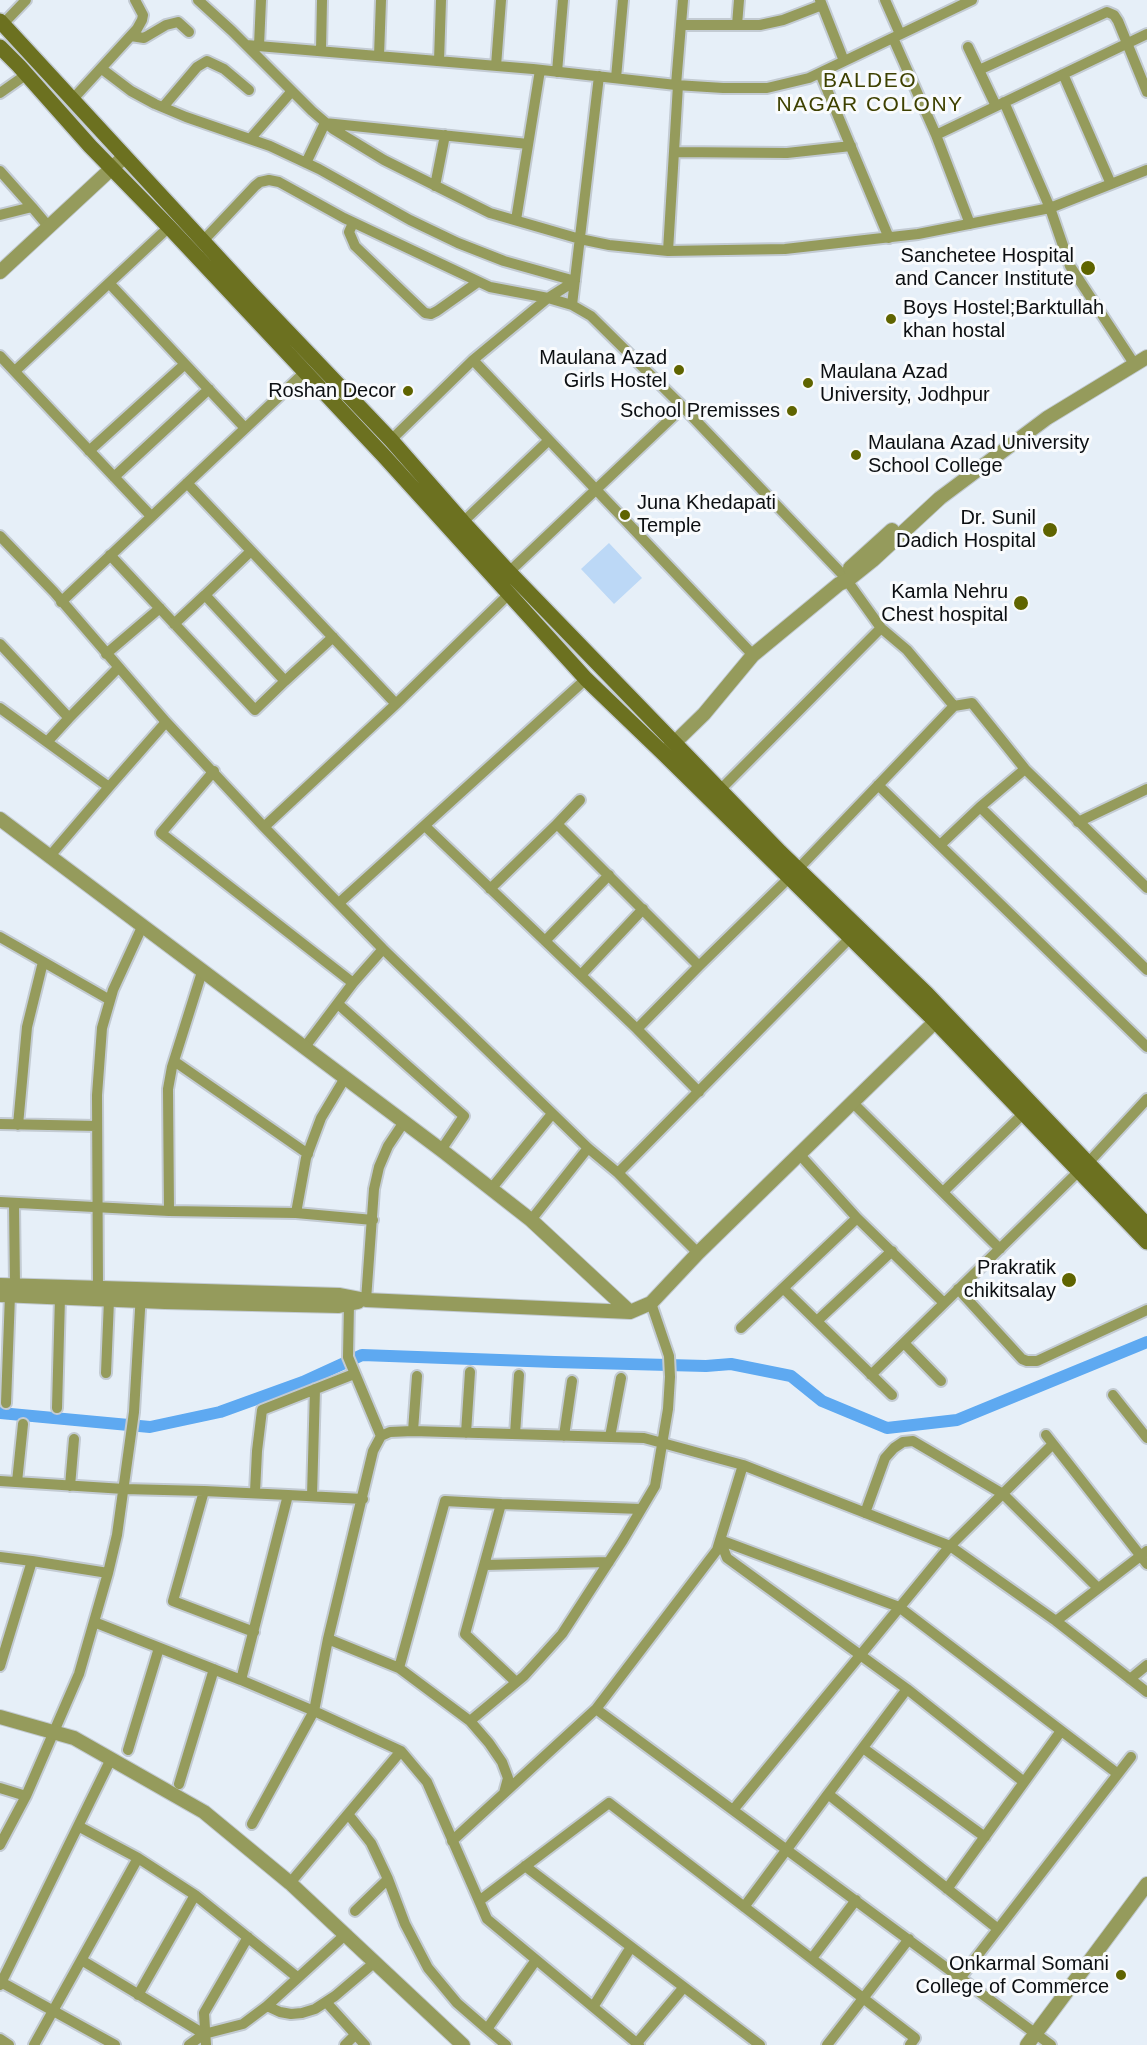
<!DOCTYPE html>
<style>
body{margin:0}
canvas{display:block;background:#e6eff8}
</style>
<canvas width="1147" height="2045"></canvas>
<script>
const g = document.querySelector('canvas').getContext('2d');
g.lineJoin = 'round';
function fill(path, color) { g.fillStyle = color; g.fill(path, 'evenodd'); }
const poly = rows => new Path2D(rows.map(r => 'M' + r).join(''));
function stroke(path, color, width, dash) { g.strokeStyle = color; g.lineWidth = width; g.lineCap = dash ? 'butt' : 'round'; g.setLineDash(dash || []); g.stroke(path); }
function drawText(font, color, halo, rows, align = 'center') {
  g.font = font + ' Helvetica,sans-serif'; g.lineWidth = 6; g.setLineDash([]); g.textBaseline = 'middle'; g.strokeStyle = halo; g.fillStyle = color; for (const [text, x, y, turn = 0] of rows) {
    g.save(); g.translate(x, y); g.rotate((+turn || 0) * Math.PI / 180); g.textAlign = isNaN(turn) ? turn : align; if (halo) g.strokeText(text, 0, 0); g.fillText(text, 0, 0); g.restore();
  }
}
fill(poly([
 [609,543,642,578,614,604,581,569]
]), '#bcd8f6');
stroke(poly([
 [0,1413,150,1427,220,1412,303,1382,362,1355,555,1362,706,1366,731,1364,791,1376,822,1401,887,1428,957,1420,1147,1342]
]), '#5ea9f1', 12);
const minor = poly([
 [198,0,232,31,312,111,333,129,384,160,490,213,580,239,609,245,668,251,785,249,918,234,1050,208,1147,170],
 [820,0,844,61],
 [885,0,900,34],
 [3,24,26,0],
 [681,25,760,25,783,20,822,5],
 [737,25,739,0],
 [131,36,144,38,166,25,178,22,189,32],
 [893,38,936,135,970,224],
 [246,45,533,69,676,85,723,88,767,88,809,78,972,0],
 [259,46,261,0],
 [968,47,996,106],
 [321,51,322,0],
 [379,56,381,0],
 [439,61,441,0],
 [496,66,501,0],
 [102,69,131,91,155,104,186,117,270,146,319,169,410,220,458,243,504,261,575,281],
 [979,70,1107,12,1114,15,1118,21,1147,92],
 [557,72,563,0],
 [820,73,889,238],
 [1063,74,1111,184],
 [599,76,572,305,591,316,683,407,843,575,881,628,907,650,954,706,972,703,1025,769,1147,888],
 [616,78,623,0],
 [676,85,683,0],
 [0,93,27,74],
 [72,100,137,29,142,20,143,15,135,0],
 [1004,102,1050,208,1070,266,1135,365],
 [163,107,197,67,207,61,224,69,249,90],
 [936,135,1147,34],
 [250,139,292,91],
 [674,152,787,153,851,146],
 [306,163,325,123,528,144],
 [0,171,32,207],
 [435,186,445,135],
 [0,215,32,207,48,226],
 [516,220,540,70],
 [353,223,349,232,355,246,425,313,431,314,437,311,478,282],
 [203,241,255,186,260,182,269,180,279,182,344,218,490,287,548,298,575,281],
 [668,251,678,85],
 [109,283,245,428],
 [572,305,548,298,473,360,753,655],
 [0,356,151,516],
 [15,371,169,227],
 [391,440,473,360],
 [89,451,185,364],
 [114,477,209,389],
 [187,483,396,704],
 [463,522,548,441],
 [0,536,54,592,166,722,264,827,383,949,588,1148,618,1173,698,1253],
 [251,551,205,595,285,681,333,637],
 [110,555,255,710,285,681],
 [509,572,683,407],
 [61,602,305,372],
 [174,624,205,595],
 [0,644,69,718,118,668],
 [106,654,160,608],
 [0,708,109,787,166,722],
 [47,742,69,718],
 [214,771,161,833,353,983,383,949],
 [878,785,1147,1047],
 [720,790,881,628],
 [980,807,1147,970],
 [1078,822,1147,789],
 [557,824,580,800],
 [425,826,637,1029,699,1092],
 [264,827,396,704,509,594],
 [940,845,980,807,1025,769],
 [49,857,109,787],
 [798,869,954,706],
 [490,889,557,824,699,966],
 [339,903,586,679],
 [0,937,110,1000],
 [545,941,609,875],
 [581,975,643,909],
 [338,1004,464,1116,441,1150],
 [637,1029,699,966,790,877],
 [304,1048,353,983],
 [174,1061,308,1154],
 [853,1103,1000,1249],
 [0,1124,97,1126],
 [18,1125,27,1027,43,962],
 [1088,1163,1147,1099],
 [618,1173,850,938],
 [491,1189,552,1114],
 [943,1192,1024,1113],
 [0,1202,169,1211,296,1213,373,1220],
 [14,1203,15,1286],
 [169,1211,168,1089,172,1067,202,972],
 [296,1213,306,1158,321,1118,345,1078],
 [857,1218,944,1303],
 [531,1220,588,1148],
 [98,1288,97,1095,102,1028,113,990,142,927],
 [783,1288,892,1395],
 [958,1289,1022,1359,1027,1361,1037,1361,1147,1310],
 [366,1300,374,1189,379,1167,388,1146,404,1122],
 [349,1304,348,1357,381,1436],
 [817,1321,892,1251],
 [741,1328,857,1218,800,1155],
 [904,1343,941,1381],
 [106,1373,109,1300],
 [871,1375,1079,1171],
 [1113,1395,1147,1438],
 [6,1403,10,1295],
 [57,1408,60,1297],
 [413,1431,417,1376],
 [466,1433,470,1372],
 [515,1434,519,1375],
 [1046,1435,1147,1564],
 [564,1436,572,1381],
 [610,1437,621,1378],
 [1053,1444,950,1546,1056,1621],
 [0,1481,124,1489,204,1491],
 [17,1482,23,1424],
 [70,1486,74,1439],
 [255,1492,257,1451,262,1410,354,1374],
 [312,1496,315,1389],
 [865,1513,885,1458,894,1448,903,1442,913,1441,1003,1494,1098,1588],
 [720,1540,727,1558,907,1689,828,1794,998,1929],
 [720,1540,899,1607,1118,1774],
 [1147,1551,1056,1621,1147,1692],
 [0,1557,32,1561],
 [485,1565,609,1562],
 [94,1622,241,1680,314,1711,252,1824],
 [254,1632,173,1601,204,1491,288,1495],
 [328,1639,399,1668,470,1721,489,1743,502,1762,508,1778,504,1793],
 [0,1666,32,1561,108,1573],
 [399,1668,445,1501,501,1504],
 [1130,1679,1147,1665],
 [241,1680,288,1495,363,1499],
 [516,1682,465,1634,501,1504,641,1509],
 [907,1689,1024,1782],
 [470,1721,524,1676,562,1634,623,1540,655,1486,668,1409,670,1377,669,1356,651,1303],
 [863,1748,985,1837],
 [128,1750,159,1648],
 [401,1751,427,1782,487,1919,639,2045],
 [179,1784,214,1669],
 [0,1788,26,1796],
 [733,1810,950,1546,743,1465,717,1550,596,1709,1051,2045],
 [348,1814,371,1843,388,1879,405,1924,428,1968,457,2003,487,2029],
 [78,1826,138,1858,195,1895,297,1977],
 [452,1841,596,1709],
 [0,1845,26,1796,79,1674,108,1573,117,1535,134,1412,141,1293],
 [525,1866,760,2045],
 [290,1883,401,1751,314,1711,328,1639,373,1451,381,1436,390,1432,413,1431,644,1438,743,1465],
 [947,1889,1061,1731],
 [479,1901,609,1803,915,2038,910,2045],
 [744,1907,828,1794],
 [355,1911,388,1879],
 [812,1958,856,1900],
 [83,1961,204,2034],
 [961,1977,1131,1757],
 [1,1982,115,2045],
 [0,1985,111,1759],
 [138,1995,195,1895],
 [326,2002,365,2045],
 [267,2006,280,2012,291,2014,302,2013,315,2009,335,1996,375,1962],
 [593,2007,631,1947],
 [0,2039,9,2045],
 [637,2043,684,1987],
 [34,2045,138,1858],
 [189,2045,204,2034,243,2024,267,2006,346,1934],
 [206,2045,204,2013,248,1937],
 [345,2045,354,2036],
 [506,2045,487,2029,536,1960],
 [827,2045,909,1939]
]);
const tertiary = poly([
 [0,272,124,157],
 [850,568,892,530],
 [667,750,704,714,753,655,839,584,848,580,873,560,940,498,1047,418,1147,357],
 [0,819,444,1152,531,1220,630,1312],
 [0,1285,340,1295,366,1300,630,1312,651,1303,698,1253,943,1014],
 [0,1295,165,1302,339,1306,358,1302],
 [0,1717,74,1738,204,1812,290,1883,463,2045],
 [1027,2045,1147,1884]
]);
const secondary = poly([
 [0,21,250,292,391,440,463,522,509,572,780,852,927,994,1147,1225],
 [0,47,19,66,90,146,169,227,384,456,586,679,664,754,935,1021,1147,1242]
]);
stroke(minor, '#c3cbd3', 14);
stroke(tertiary, '#c3cbd3', 16);
stroke(secondary, '#c3cbd3', 18);
stroke(minor, '#959b5c', 10);
stroke(tertiary, '#959b5c', 14);
stroke(secondary, '#6c7120', 15);
for (const [x, y, r, color] of [
 [1088,268,8,"#5f6400"],
 [891,319,6,"#5f6400"],
 [679,370,6,"#5f6400"],
 [808,383,6,"#5f6400"],
 [408,391,6,"#5f6400"],
 [792,411,6,"#5f6400"],
 [856,455,6,"#5f6400"],
 [625,515,6,"#5f6400"],
 [1050,530,8,"#5f6400"],
 [1021,603,8,"#5f6400"],
 [1069,1280,8,"#5f6400"],
 [1121,1975,6,"#5f6400"]
]) { const dot = new Path2D(); dot.arc(x, y, r, 0, 2 * Math.PI); g.fillStyle = color; g.fill(dot); stroke(dot, '#f9fbfd', 2); }
drawText('20px', '#0c0f12', '#f9fbfd', [
 ["Sanchetee Hospital",1074,256],
 ["and Cancer Institute",1074,279],
 ["Boys Hostel;Barktullah",903,308,"left"],
 ["khan hostal",903,331,"left"],
 ["Maulana Azad",667,358],
 ["Girls Hostel",667,381],
 ["Maulana Azad",820,372,"left"],
 ["University, Jodhpur",820,395,"left"],
 ["Roshan Decor",396,391],
 ["School Premisses",780,411],
 ["Maulana Azad University",868,443,"left"],
 ["School College",868,466,"left"],
 ["Juna Khedapati",637,503,"left"],
 ["Temple",637,526,"left"],
 ["Dr. Sunil",1036,518],
 ["Dadich Hospital",1036,541],
 ["Kamla Nehru",1008,592],
 ["Chest hospital",1008,615],
 ["Prakratik",1056,1268],
 ["chikitsalay",1056,1291],
 ["Onkarmal Somani",1109,1964],
 ["College of Commerce",1109,1987]
], 'right');
g.letterSpacing = '1.5px';
drawText('21px', '#3e4101', '#f9fbfd', [
 ["BALDEO",870,81],
 ["NAGAR COLONY",870,105]
]);
g.letterSpacing = '0px';
</script>
